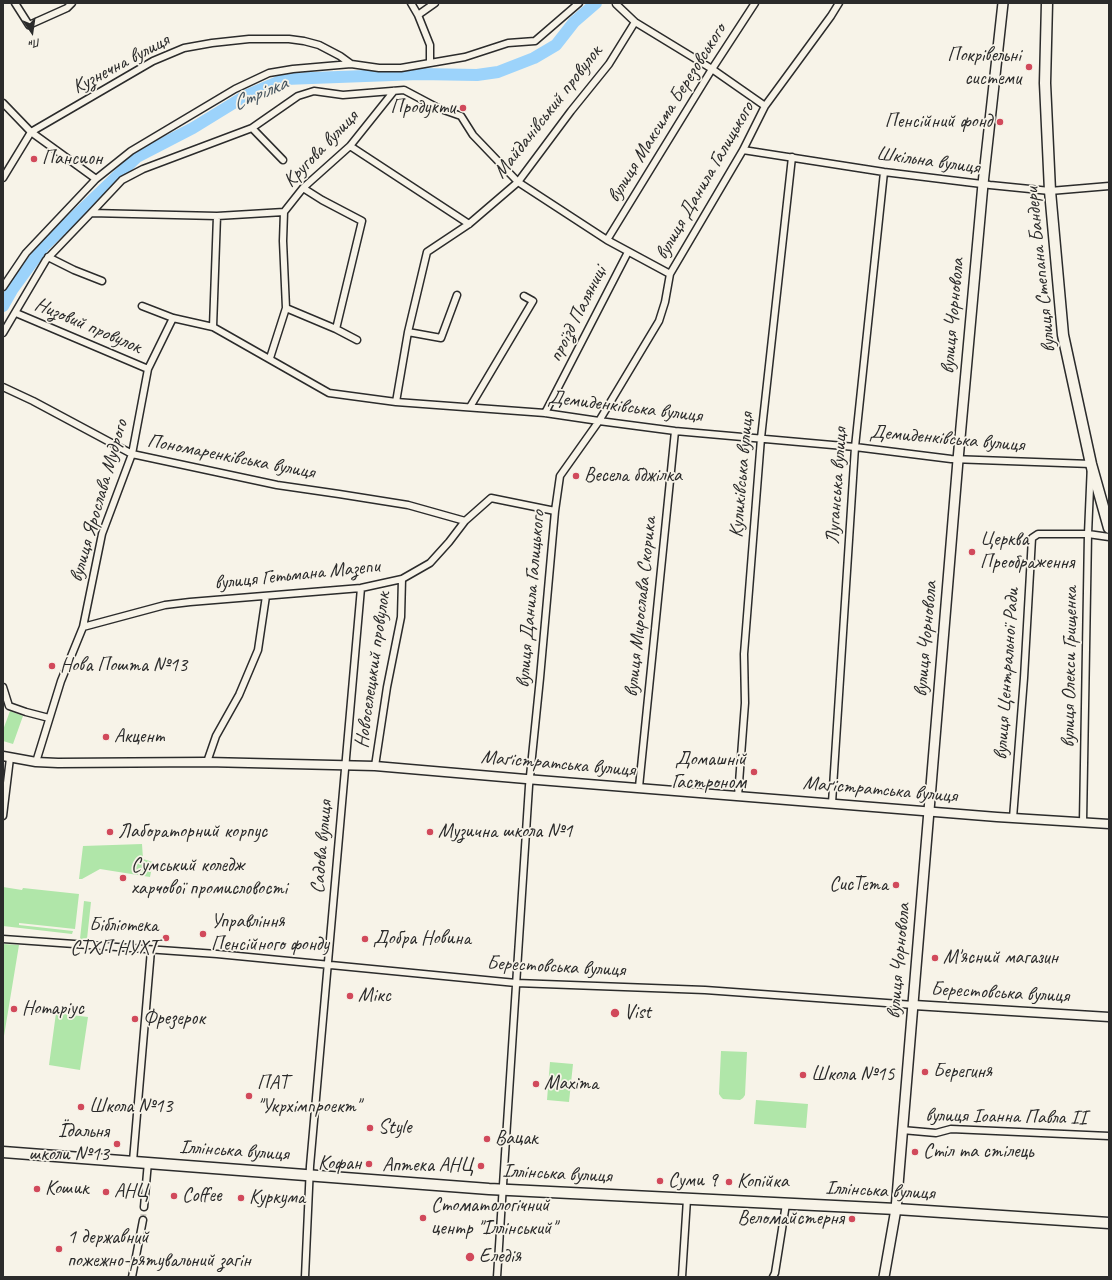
<!DOCTYPE html>
<meta charset="utf-8">
<style>
body{margin:0}
#map{position:relative;width:1112px;height:1280px;overflow:hidden;background:#f7f3e8;font-family:Caveat,sans-serif}
canvas{display:block}
.frame{position:absolute;inset:0;border:4px solid #2b2b2b;pointer-events:none}
.north{position:absolute;left:12px;top:12px;width:40px;height:40px;-webkit-text-stroke:3px #f7f3e8;paint-order:stroke;rotate:167deg;font-size:11px;font-weight:700;line-height:16px;text-align:center;color:#2b2b2b}
.north::after{content:'';display:block;margin:auto;width:14px;height:18px;background:#2b2b2b;clip-path:polygon(50% 0,100% 100%,50% 72%,0 100%)}
</style>
<div id="map">
<canvas width="1112" height="1280"></canvas>
<div class="frame"></div>
<div class="north">Пн</div>
</div>
<script>
const g = document.querySelector('canvas').getContext('2d');
g.lineJoin = 'round';
function fill(path, color) { g.fillStyle = color; g.fill(path, 'evenodd'); }
const poly = rows => new Path2D(rows.map(r => 'M' + r).join(''));
function stroke(path, color, width, dash) { g.strokeStyle = color; g.lineWidth = width; g.lineCap = dash ? 'butt' : 'round'; g.setLineDash(dash || []); g.stroke(path); }
function drawText(font, color, halo, rows, align = 'center') {
  g.font = font + ' Caveat,sans-serif'; g.lineWidth = 3.5; g.setLineDash([]); g.textBaseline = 'middle'; g.strokeStyle = halo; g.fillStyle = color; for (const [text, x, y, turn = 0] of rows) {
    g.save(); g.translate(x, y); g.rotate((+turn || 0) * Math.PI / 180); g.textAlign = isNaN(turn) ? turn : align; if (halo) g.strokeText(text, 0, 0); g.fillText(text, 0, 0); g.restore();
  }
}
fill(poly([
 [10,711,23,716,13,744,3,741,3,730],
 [142,844,143,859,153,862,150,877,100,869,82,879,79,879,83,846],
 [3,887,22,890,23,888,79,894,75,929,19,923,19,925,73,931,72,934,3,926],
 [84,901,91,902,87,939,80,939],
 [3,944,19,945,3,1042],
 [56,1013,88,1017,80,1070,49,1065],
 [721,1051,747,1052,745,1095,743,1098,740,1100,723,1099,721,1097,719,1094],
 [550,1062,573,1064,569,1102,547,1100],
 [756,1100,808,1104,806,1128,754,1124]
]), '#b0e6a9');
stroke(poly([
 [3,306,12,290,44,246,137,157,193,128,245,96,285,79,419,74,477,75,498,72,534,58,556,45,574,22,596,3]
]), '#9cd3fb', 12);
stroke(poly([
 [143,1220,144,1207]
]), '#cecbc2', 6, [6, 3]);
const minor = poly([
 [15,3,29,25,67,8,72,3],
 [411,3,418,15,430,45,430,63],
 [616,4,635,22,712,69,765,106],
 [418,15,435,3],
 [3,103,31,132,96,179],
 [252,128,283,160],
 [350,146,469,224],
 [743,150,884,172,990,185,1050,191,1109,186],
 [3,178,31,132,153,61,184,48,212,43,249,39,289,39,304,41,319,45,340,56,351,64],
 [303,188,322,200,362,221,336,329],
 [91,213,122,180,143,169,252,128,298,96,314,91,343,95,404,90,438,108,461,116,473,135,518,182,607,240,670,274],
 [607,240,712,69,755,3],
 [48,257,74,270,102,281],
 [3,287,26,253,96,179,131,151,235,89,269,73,293,69,351,64,379,68,401,68,465,57,508,43,535,41,579,3],
 [142,306,173,318,213,327,329,393,396,402,545,413,599,421,675,431,855,447,951,459,1091,464,1088,534,1083,822],
 [286,308,336,329,357,340],
 [16,313,148,369],
 [213,327,217,216],
 [408,332,441,338,457,295],
 [3,333,46,260,91,213,217,216,284,212,303,188,350,146,394,91],
 [270,358,286,308,283,241,284,212],
 [3,387,33,401,132,454,277,485,339,494,408,505,465,521],
 [396,402,408,332,427,252,469,224,518,182,571,111,609,64,635,22],
 [470,407,533,301,524,296],
 [545,413,628,252],
 [83,627,165,605,190,602,361,588,402,579,430,563,449,542,465,521,491,498,555,511],
 [3,687,9,706,26,712,49,718],
 [36,762,61,681,83,627,102,534,132,454,148,369,173,318],
 [207,762,216,736,239,695,258,650,266,596],
 [375,766,387,687,401,617,402,579],
 [639,787,675,431],
 [738,796,745,703,744,654,761,438,792,157],
 [832,803,855,447,884,172],
 [3,816,10,758],
 [1013,818,1024,678,1032,538,1038,534,1088,534,1109,537],
 [3,939,217,954,516,983,705,990,914,1005],
 [902,1130,936,1133,951,1129,1109,1136],
 [133,1161,151,950],
 [144,1207,148,1162],
 [132,1277,143,1220],
 [305,1277,310,1166,361,588],
 [497,1277,529,786,540,678,555,511,560,476,599,421,659,321,665,302,670,274,743,150,765,106,831,16,839,3],
 [682,1277,687,1199],
 [773,1277,775,1273,786,1204]
]);
const tertiary = poly([
 [3,756,36,762,58,763,207,762,375,766,526,779,997,817,1109,824],
 [914,1005,1109,1017]
]);
const secondary = poly([
 [884,1277,896,1209,958,460,983,184,1003,3]
]);
const primary = poly([
 [1047,3,1045,83,1050,191,1063,335,1091,464,1109,528],
 [3,1152,489,1189,896,1209,1109,1223]
]);
stroke(minor, '#2b2b2b', 9);
stroke(tertiary, '#2b2b2b', 11);
stroke(secondary, '#2b2b2b', 12);
stroke(primary, '#2b2b2b', 13);
stroke(minor, '#f7f3e8', 6);
stroke(tertiary, '#f7f3e8', 8);
stroke(secondary, '#f7f3e8', 9);
stroke(primary, '#f7f3e8', 10);
for (const [x, y, r, color] of [
 [1029,67,4,"#d1495b"],
 [463,108,4,"#d1495b"],
 [1000,122,4,"#d1495b"],
 [34,159,4,"#d1495b"],
 [576,476,4,"#d1495b"],
 [972,552,4,"#d1495b"],
 [52,666,4,"#d1495b"],
 [106,737,4,"#d1495b"],
 [754,772,4,"#d1495b"],
 [110,832,4,"#d1495b"],
 [430,832,4,"#d1495b"],
 [123,878,4,"#d1495b"],
 [896,885,4,"#d1495b"],
 [203,934,4,"#d1495b"],
 [166,938,4,"#d1495b"],
 [365,939,4,"#d1495b"],
 [935,958,4,"#d1495b"],
 [350,996,4,"#d1495b"],
 [14,1009,4,"#d1495b"],
 [615,1013,5,"#d1495b"],
 [135,1019,4,"#d1495b"],
 [925,1072,4,"#d1495b"],
 [803,1075,4,"#d1495b"],
 [536,1084,4,"#d1495b"],
 [249,1096,4,"#d1495b"],
 [81,1107,4,"#d1495b"],
 [370,1128,4,"#d1495b"],
 [487,1139,4,"#d1495b"],
 [117,1144,4,"#d1495b"],
 [915,1152,4,"#d1495b"],
 [369,1164,4,"#d1495b"],
 [481,1166,4,"#d1495b"],
 [660,1181,4,"#d1495b"],
 [729,1182,4,"#d1495b"],
 [37,1189,4,"#d1495b"],
 [106,1192,4,"#d1495b"],
 [174,1196,4,"#d1495b"],
 [241,1198,4,"#d1495b"],
 [423,1218,4,"#d1495b"],
 [852,1219,4,"#d1495b"],
 [59,1249,4,"#d1495b"],
 [470,1257,5,"#d1495b"]
]) { const dot = new Path2D(); dot.arc(x, y, r, 0, 2 * Math.PI); g.fillStyle = color; g.fill(dot); stroke(dot, '#f7f3e8', 1.5); }
drawText('20px', '#2b2b2b', '#f7f3e8', [
 ["Покрівельні",1021,56,"right"],
 ["системи",1021,79,"right"],
 ["Продукти",455,108,"right"],
 ["Пенсійний фонд",992,122,"right"],
 ["Пансион",42,159],
 ["Весела бджілка",584,476],
 ["Церква",980,540],
 ["Преображення",980,563],
 ["Нова Пошта №13",60,666],
 ["Акцент",114,737],
 ["Домашній",746,760,"right"],
 ["Гастроном",746,783,"right"],
 ["Лабораторний корпус",118,832],
 ["Музична школа №1",438,832],
 ["Сумський коледж",131,866],
 ["харчової промисловості",131,889],
 ["CucTema",888,885,"right"],
 ["Управління",211,922],
 ["Пенсійного фонду",211,945],
 ["Бібліотека",158,926,"right"],
 ["СТХП НУХТ",158,949,"right"],
 ["Добра Новина",373,939],
 ["М'ясний магазин",943,958],
 ["Мікс",358,996],
 ["Нотаріус",22,1009],
 ["Vist",624,1013],
 ["Фрезерок",143,1019],
 ["Берегиня",933,1072],
 ["Школа №15",811,1075],
 ["ПАТ",257,1084],
 ["\"Укрхімпроект\"",257,1107],
 ["Maxima",544,1084],
 ["Школа №13",89,1107],
 ["Style",378,1128],
 ["Їдальня",109,1132,"right"],
 ["школи №13",109,1155,"right"],
 ["Вацак",495,1139],
 ["Стіл та стілець",923,1152],
 ["Кофан",361,1164,"right"],
 ["Аптека АНЦ",473,1166,"right"],
 ["Суми 9",668,1181],
 ["Копійка",737,1182],
 ["Кошик",45,1189],
 ["АНЦ",114,1192],
 ["Coffee",182,1196],
 ["Куркума",249,1198],
 ["Стоматологічний",431,1206],
 ["центр \"Іллінський\"",431,1229],
 ["Веломайстерня",844,1219,"right"],
 ["1 державний",67,1238],
 ["пожежно-рятувальний загін",67,1261],
 ["Еледія",479,1257]
], 'left');
drawText('20px', '#2b2b2b', '#f7f3e8', [
 ["Кузнечна вулиця",121,64,-28],
 ["Майданівський провулок",548,112,-52],
 ["вулиця Максима Березовського",667,113,-58],
 ["Кругова вулиця",321,149,-46],
 ["Шкільна вулиця",928,161,8],
 ["вулиця Данила Галицького",705,181,-60],
 ["вулиця Степана Бандери",1041,270,-96],
 ["проїзд Паляниці",578,314,-63],
 ["вулиця Чорновола",953,316,-85],
 ["Низовий провулок",88,326,23],
 ["Демиденківська вулиця",625,407,7],
 ["Демиденківська вулиця",947,439,5],
 ["Пономаренківська вулиця",231,457,11],
 ["Куликівська вулиця",742,475,-85],
 ["Луганська вулиця",837,486,-86],
 ["вулиця Ярослава Мудрого",99,501,-74],
 ["вулиця Гетьмана Мазепи",297,575,-6],
 ["вулиця Данила Галицького",531,599,-85],
 ["вулиця Мирослава Скорика",641,607,-84],
 ["вулиця Чорновола",926,639,-85],
 ["вулиця Олекси Грищенка",1070,667,-89],
 ["Новоселецький провулок",373,670,-82],
 ["вулиця Центральної Ради",1007,674,-86],
 ["Маґістратська вулиця",558,764,5],
 ["Маґістратська вулиця",880,790,5],
 ["Садова вулиця",322,847,-85],
 ["вулиця Чорновола",899,961,-85],
 ["Берестовська вулиця",556,967,3],
 ["Берестовська вулиця",1000,993,3],
 ["вулиця Іоанна Павла II",1006,1117,1],
 ["Іллінська вулиця",234,1151,4],
 ["Іллінська вулиця",557,1174,3],
 ["Іллінська вулиця",880,1191,3]
]);
drawText('italic 21px', '#47555f', '#f7f3e8', [
 ["Стрілка",260,94,-23]
]);
</script>
